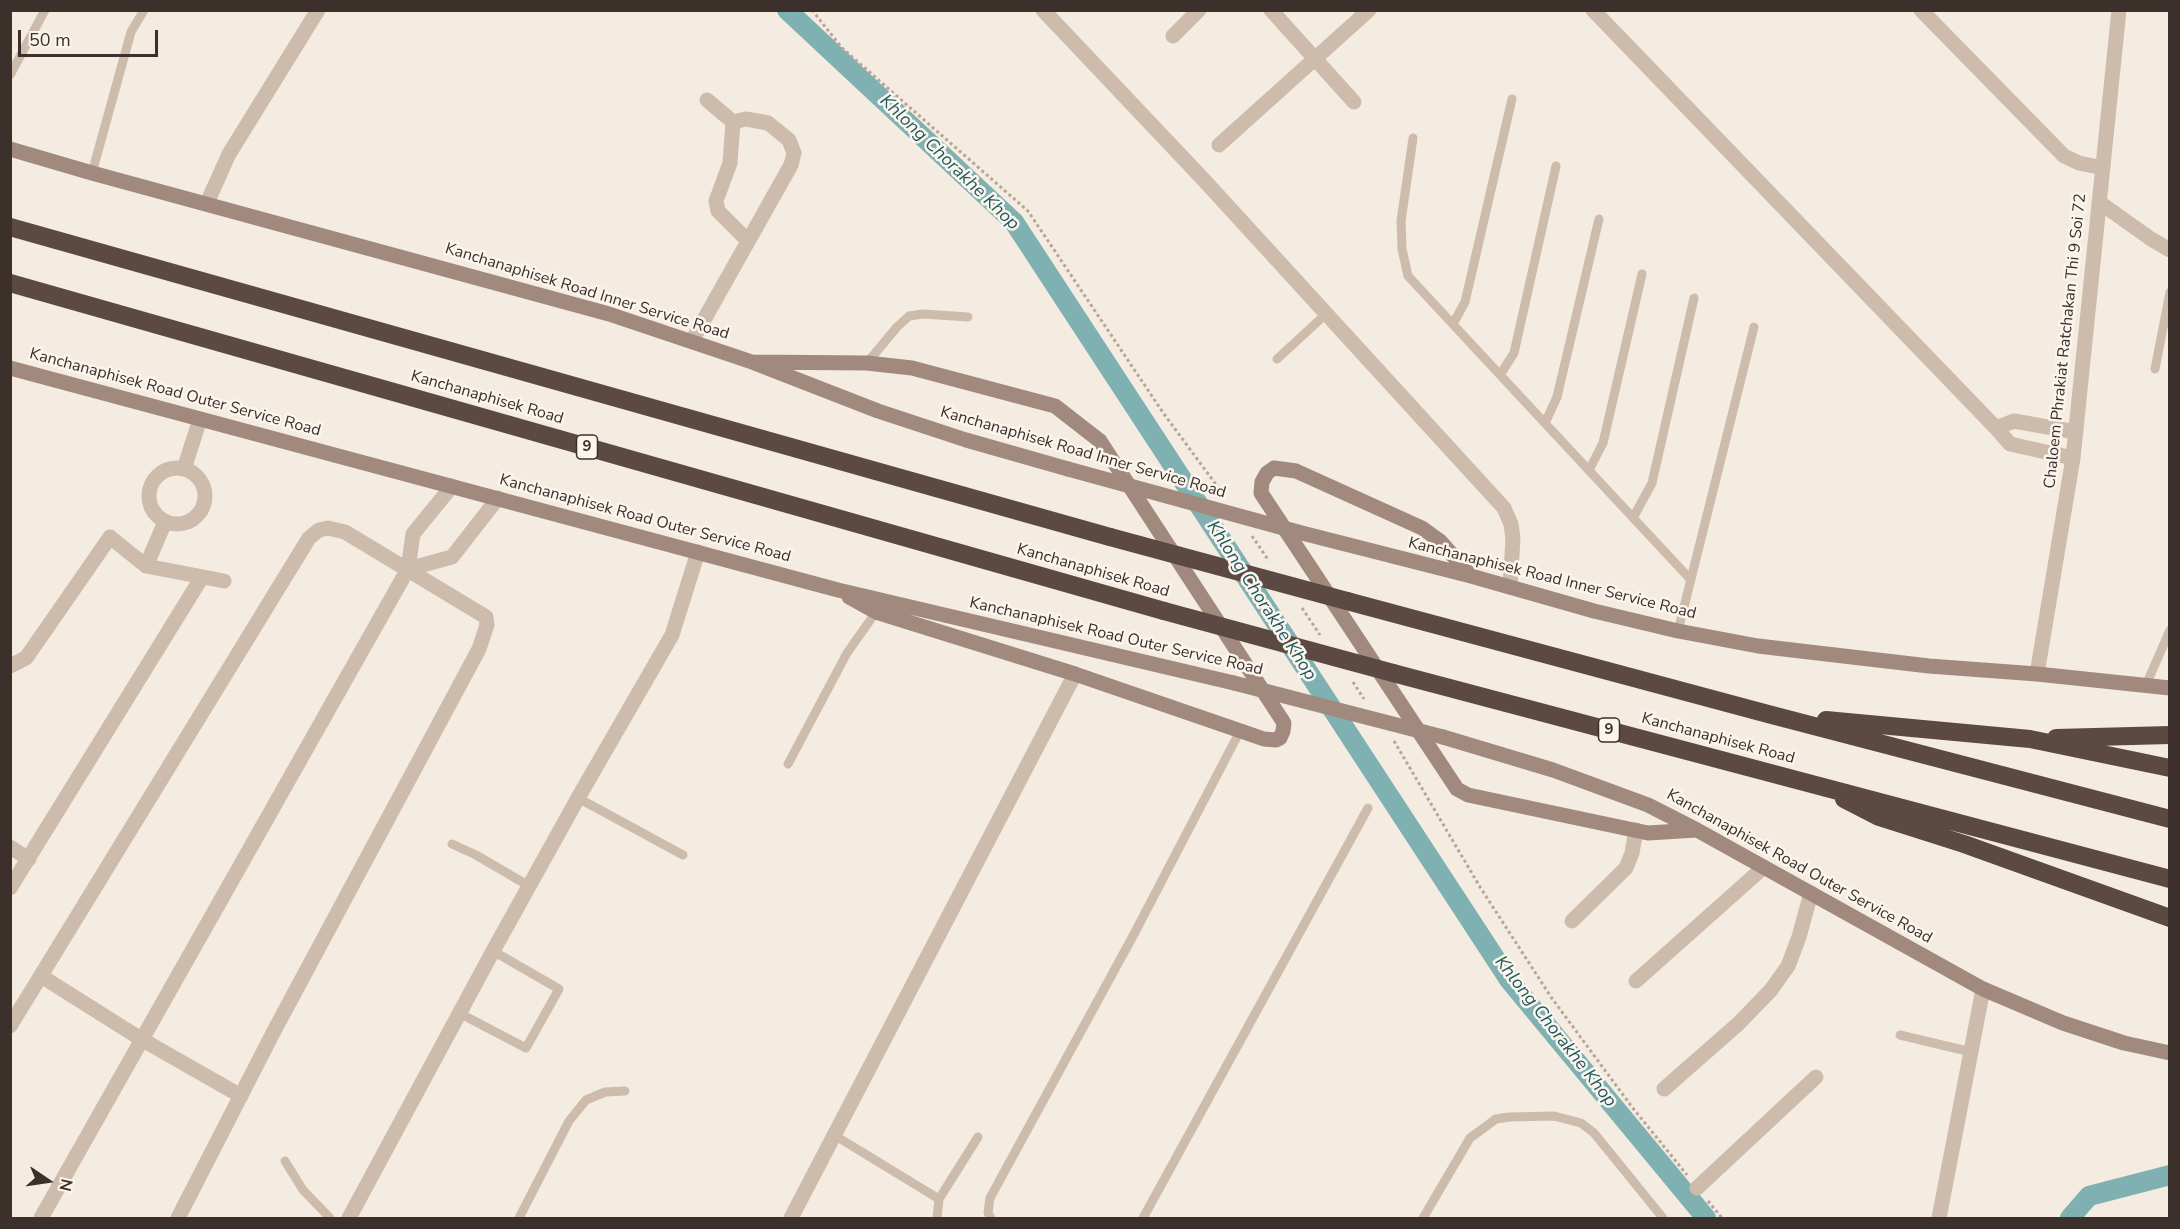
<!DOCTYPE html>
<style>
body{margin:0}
#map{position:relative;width:2180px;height:1229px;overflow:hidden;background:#f4ebe1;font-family:"Nunito Sans",sans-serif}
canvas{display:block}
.frame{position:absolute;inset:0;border:12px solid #3b302b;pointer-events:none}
.north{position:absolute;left:18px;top:1151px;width:60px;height:60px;-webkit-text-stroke:4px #fbf5ee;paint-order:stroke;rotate:103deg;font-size:16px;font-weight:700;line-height:24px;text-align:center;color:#3b302b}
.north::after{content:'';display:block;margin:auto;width:21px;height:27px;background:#3b302b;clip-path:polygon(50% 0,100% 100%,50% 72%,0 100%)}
.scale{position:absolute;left:18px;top:30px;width:140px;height:27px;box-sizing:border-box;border:3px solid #3b302b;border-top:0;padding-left:8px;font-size:18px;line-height:21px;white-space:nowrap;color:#3b302b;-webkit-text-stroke:4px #fbf5ee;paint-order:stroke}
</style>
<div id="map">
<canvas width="2180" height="1229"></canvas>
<div class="frame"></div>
<div class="north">N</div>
<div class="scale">50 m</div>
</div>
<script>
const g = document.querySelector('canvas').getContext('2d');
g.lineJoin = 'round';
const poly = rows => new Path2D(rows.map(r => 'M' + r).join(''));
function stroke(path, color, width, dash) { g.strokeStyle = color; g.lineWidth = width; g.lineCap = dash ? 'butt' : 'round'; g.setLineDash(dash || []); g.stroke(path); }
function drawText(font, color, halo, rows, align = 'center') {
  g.font = font + ' "Nunito Sans",sans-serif'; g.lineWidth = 5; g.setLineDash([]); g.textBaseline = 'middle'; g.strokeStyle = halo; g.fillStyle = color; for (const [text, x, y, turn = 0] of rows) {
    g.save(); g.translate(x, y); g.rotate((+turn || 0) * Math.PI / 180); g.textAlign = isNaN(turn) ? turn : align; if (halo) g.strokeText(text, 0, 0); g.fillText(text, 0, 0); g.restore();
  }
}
stroke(poly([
 [787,10,1014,222,1510,981,1706,1218],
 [2070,1218,2089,1196,2170,1175]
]), '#7fb0b2', 20);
stroke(poly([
 [812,10,842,48,1028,211,1164,414,1223,494],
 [1252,536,1269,561],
 [1302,608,1320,635],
 [1353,682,1364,699],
 [1394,741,1480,887,1551,997,1632,1107,1687,1175],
 [1708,1201,1722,1218]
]), '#b9a596', 3, [3, 3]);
stroke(poly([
 [10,75,45,10],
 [1413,138,1401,221,1402,249,1408,276,1691,580],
 [92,173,131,32,144,10],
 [1453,324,1465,302,1512,99],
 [1277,359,1326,314],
 [867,363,897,327,909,316,923,314,968,317],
 [2155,369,2170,292],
 [1500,375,1514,353,1556,166],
 [1545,423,1557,397,1599,219],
 [1589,470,1603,443,1642,274],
 [1633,518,1652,483,1694,298],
 [1678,631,1754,327],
 [2146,685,2170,630],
 [788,764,847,653,876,612],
 [578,798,683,855],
 [452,844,476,855,529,886],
 [459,1013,526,1048,559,989,493,951],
 [1900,1035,1971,1052],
 [834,1135,939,1199],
 [285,1161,303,1190,330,1218],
 [519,1218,569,1121,586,1100,605,1092,625,1091],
 [937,1218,939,1199,978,1137],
 [991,1218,988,1213,990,1198,1133,936,1240,731],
 [1143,1218,1368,808],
 [1423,1218,1470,1138,1496,1119,1509,1117,1554,1116,1581,1123,1594,1133,1663,1218]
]), '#cdbbac', 9);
stroke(poly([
 [1043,10,1203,179,1504,508,1511,524,1513,539,1510,587],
 [1271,10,1354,102],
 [1593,10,1996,428,2010,444,2073,458],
 [1921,10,2064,156,2079,163,2103,168],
 [1173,36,1199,10],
 [733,122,730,163,716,201,718,211,748,241],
 [1219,145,1369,10],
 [2099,202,2151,239,2170,250],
 [207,203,229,154,318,10],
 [692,341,791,165,794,153,789,140,768,123,746,119,733,122,707,100],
 [1996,428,2014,421,2076,432],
 '149 496a28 28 0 1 1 56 0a28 28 0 1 1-56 0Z',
 [184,469,200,419],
 [452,486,413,534,408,569,452,557,498,498],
 [146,566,165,522],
 [10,666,26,658,110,537,146,566,224,581],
 [2037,674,2073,458,2119,10],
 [10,847,29,859],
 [10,888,202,577],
 [1572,921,1626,868,1632,853,1636,830],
 [41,976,141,1039,241,1096],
 [1636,981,1764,867],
 [10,1026,309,538,319,530,328,528,345,532,486,617,487,625,479,649,274,1031,178,1218],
 [1664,1089,1738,1024,1771,990,1788,966,1799,937,1811,893],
 [1697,1188,1816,1077],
 [41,1218,408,569],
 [349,1218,493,951,578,798,672,635,698,552],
 [791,1218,1075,674],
 [1939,1218,1983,989]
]), '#cdbbac', 15);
stroke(poly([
 [10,149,92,173,609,314,752,362,878,411,966,440,1068,469],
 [752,362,867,363,912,368,1055,406,1100,441,1284,723,1283,731,1280,738,1276,740,1264,739,1075,674,876,612,849,597],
 [10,368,838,590,1234,683],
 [1298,532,1471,576,1594,611,1678,631,1758,646,1929,666,2037,674,2170,688],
 [1471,576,1440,541,1422,528,1296,471,1274,468,1267,473,1262,482,1261,493,1457,789,1468,795,1648,833,1697,830],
 [1443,737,1553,770,1648,805,1697,830,1983,989,2063,1023,2124,1043,2170,1053]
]), '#a18a7d', 15);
stroke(poly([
 [10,227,1110,537],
 [10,283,1164,611],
 [1347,601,1768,714,2170,819],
 [1393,673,2170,879],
 [1826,720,2030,739,2170,768],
 [2056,738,2170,735],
 [1844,799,1879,817,1964,844,2170,918]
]), '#5c4a42', 18);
stroke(poly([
 [1068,469,1298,532],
 [1234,683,1443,737]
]), '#a18a7d', 15);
stroke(poly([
 [1110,537,1347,601],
 [1164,611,1393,673]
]), '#5c4a42', 18);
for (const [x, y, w] of [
 [587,447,21],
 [1609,730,21]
]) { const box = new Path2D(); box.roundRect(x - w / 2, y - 12, w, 24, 4.5); g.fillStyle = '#fbf5ee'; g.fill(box); stroke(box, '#3b302b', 1.5); }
drawText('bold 15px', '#3b302b', null, [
 ["9",587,447],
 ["9",1609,730]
]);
drawText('16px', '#3b302b', '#fbf5ee', [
 ["Kanchanaphisek Road Inner Service Road",587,292,17],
 ["Chaloem Phrakiat Ratchakan Thi 9 Soi 72",2066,341,-84],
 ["Kanchanaphisek Road Outer Service Road",175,393,15],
 ["Kanchanaphisek Road",487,398,16],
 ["Kanchanaphisek Road Inner Service Road",1083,453,16],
 ["Kanchanaphisek Road Outer Service Road",645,519,15],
 ["Kanchanaphisek Road",1093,571,16],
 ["Kanchanaphisek Road Inner Service Road",1552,579,14],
 ["Kanchanaphisek Road Outer Service Road",1116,637,13],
 ["Kanchanaphisek Road",1718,739,15],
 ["Kanchanaphisek Road Outer Service Road",1799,867,29]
]);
drawText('italic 18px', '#1f5a5e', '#fbf5ee', [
 ["Khlong Chorakhe Khop",949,163,44],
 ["Khlong Chorakhe Khop",1261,601,57],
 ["Khlong Chorakhe Khop",1555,1032,52]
]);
</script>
